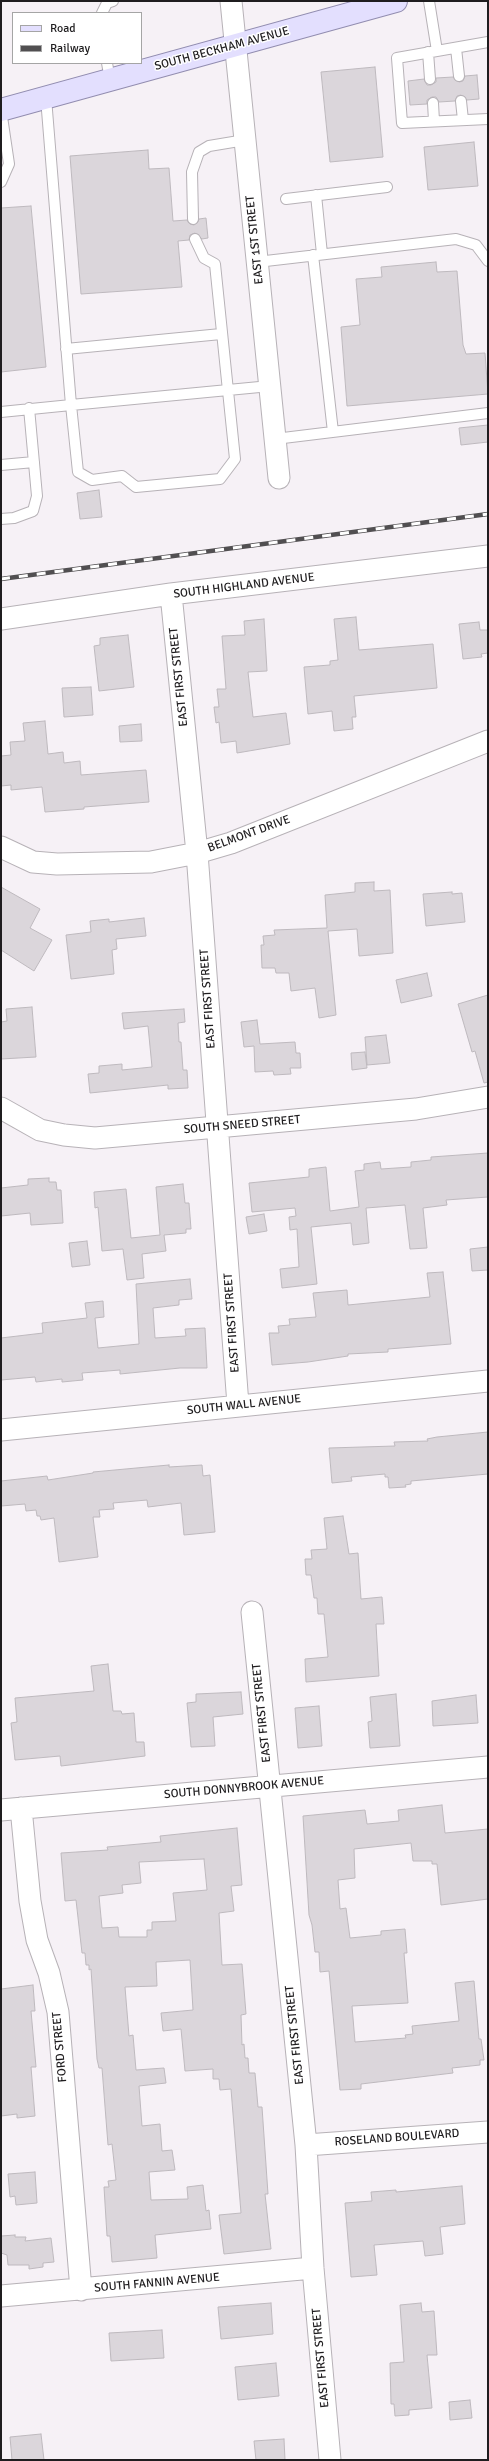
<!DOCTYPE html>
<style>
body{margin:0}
#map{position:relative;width:489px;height:2461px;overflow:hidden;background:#f6f1f6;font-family:Signika,sans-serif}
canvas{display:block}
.frame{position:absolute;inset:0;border:2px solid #1f1d1f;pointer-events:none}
.legend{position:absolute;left:12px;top:12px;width:130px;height:52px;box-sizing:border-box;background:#fff;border:1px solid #a5a5a5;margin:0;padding:5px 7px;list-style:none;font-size:12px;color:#1f1d1f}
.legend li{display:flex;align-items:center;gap:8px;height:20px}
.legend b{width:20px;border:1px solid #a5a5a5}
</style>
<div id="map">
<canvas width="489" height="2461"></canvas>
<div class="frame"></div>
<ul class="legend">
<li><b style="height:5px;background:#e3dffe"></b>Road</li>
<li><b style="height:5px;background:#514f51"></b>Railway</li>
</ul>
</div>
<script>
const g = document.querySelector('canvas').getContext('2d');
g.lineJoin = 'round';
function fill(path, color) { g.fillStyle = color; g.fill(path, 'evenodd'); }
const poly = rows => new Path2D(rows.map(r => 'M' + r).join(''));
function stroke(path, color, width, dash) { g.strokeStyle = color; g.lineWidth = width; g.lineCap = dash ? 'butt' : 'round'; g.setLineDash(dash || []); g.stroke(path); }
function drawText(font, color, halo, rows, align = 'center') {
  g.font = font + ' Signika,sans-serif'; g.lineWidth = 3; g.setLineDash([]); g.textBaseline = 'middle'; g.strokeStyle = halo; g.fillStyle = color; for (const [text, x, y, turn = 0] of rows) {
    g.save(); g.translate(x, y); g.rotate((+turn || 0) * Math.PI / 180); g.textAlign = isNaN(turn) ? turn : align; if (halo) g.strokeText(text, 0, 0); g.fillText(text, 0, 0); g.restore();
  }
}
const building = poly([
 [375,67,383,157,330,162,321,72,375,67],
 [477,75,479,99,467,100,461,95,457,96,455,101,439,102,436,97,432,97,427,100,427,104,410,105,408,81,424,79,427,85,431,85,436,82,436,78,453,77,459,82,463,81,465,76,477,75],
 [474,142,478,186,428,190,424,147,474,142],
 [148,150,149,169,169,168,173,221,187,220,190,224,194,225,198,222,199,219,206,218,208,238,202,239,195,233,190,235,189,240,178,241,182,287,81,294,70,156,148,150],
 [31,206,46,367,1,372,1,208,31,206],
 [436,262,437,272,457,271,463,345,466,354,485,353,488,394,347,406,341,327,360,325,356,279,382,277,381,267,436,262],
 [488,425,488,442,461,445,459,428,488,425],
 [99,490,102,517,80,519,77,493,99,490],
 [356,617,359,650,433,644,437,688,354,696,356,717,352,717,353,729,334,731,332,711,308,714,304,667,330,665,330,661,338,660,334,619,356,617],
 [264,619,267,671,248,672,253,717,286,713,290,744,237,753,236,741,221,743,219,722,216,723,214,707,219,707,217,689,226,689,222,636,245,635,244,621,264,619],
 [479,622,480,630,488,630,488,653,481,654,482,657,463,659,459,624,479,622],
 [128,635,134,687,99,691,94,646,100,645,100,638,128,635],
 [91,687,93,715,64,717,62,688,91,687],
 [45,721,48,754,63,752,64,763,80,761,81,775,146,770,149,802,84,807,84,809,45,812,42,787,11,790,11,785,1,786,1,756,11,755,10,742,25,741,23,723,45,721],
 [141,724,142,741,120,742,119,726,141,724],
 [374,882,374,891,390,890,393,953,359,956,357,929,328,931,336,1015,319,1018,315,988,291,991,289,973,276,973,275,968,262,968,261,945,264,945,263,936,275,935,274,930,327,928,325,895,355,892,355,883,374,882],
 [1,887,40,909,30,928,52,940,34,971,1,950,1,887],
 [452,892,452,894,462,893,465,922,426,926,423,894,452,892],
 [144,918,146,936,116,939,117,949,112,950,114,974,71,979,66,935,91,932,90,921,109,919,109,922,144,918],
 [427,973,432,996,401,1003,396,980,427,973],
 [488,995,488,1082,484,1083,475,1051,472,1052,458,1004,488,995],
 [32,1007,36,1057,1,1059,1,1022,7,1021,6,1009,32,1007],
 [184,1009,185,1022,178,1023,179,1042,181,1042,183,1070,187,1070,188,1088,168,1089,168,1085,90,1093,88,1074,99,1073,99,1066,122,1064,122,1070,152,1067,148,1026,124,1029,122,1013,184,1009],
 [257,1020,260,1044,295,1042,296,1053,300,1053,301,1068,290,1068,291,1074,274,1075,273,1071,255,1072,254,1046,244,1047,241,1022,257,1020],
 [386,1035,390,1063,367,1065,365,1037,386,1035],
 [365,1052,367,1068,352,1070,351,1053,365,1052],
 [488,1153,488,1197,446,1200,447,1205,423,1208,427,1248,410,1249,405,1205,366,1208,369,1243,353,1245,351,1223,311,1227,317,1284,282,1288,280,1269,299,1267,297,1229,290,1230,289,1217,296,1216,295,1208,252,1212,249,1183,309,1177,309,1169,326,1167,330,1211,359,1207,355,1171,364,1170,364,1164,380,1162,381,1169,411,1167,411,1162,431,1160,431,1157,488,1153],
 [49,1178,49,1182,56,1182,57,1190,61,1190,63,1223,31,1225,30,1213,1,1216,1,1188,28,1185,28,1179,49,1178],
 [183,1184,185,1203,189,1203,191,1229,186,1229,186,1233,164,1235,166,1251,142,1254,144,1278,127,1280,123,1249,102,1251,98,1207,95,1208,94,1192,126,1189,131,1238,160,1235,156,1187,183,1184],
 [264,1214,267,1231,249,1234,246,1217,264,1214],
 [87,1241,90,1265,72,1267,69,1243,87,1241],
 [488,1247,488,1270,472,1271,470,1249,488,1247],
 [443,1272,451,1344,388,1349,388,1352,348,1354,348,1356,308,1362,272,1365,269,1333,279,1333,278,1326,290,1325,289,1319,316,1317,313,1293,347,1290,348,1305,430,1297,427,1273,443,1272],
 [190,1279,192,1299,179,1300,179,1305,153,1308,155,1338,186,1336,185,1329,205,1328,207,1368,180,1368,120,1374,120,1370,82,1373,83,1380,62,1382,62,1379,36,1382,35,1377,1,1380,1,1338,43,1333,42,1323,87,1318,85,1303,103,1301,104,1317,95,1318,98,1348,139,1344,136,1284,190,1279],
 [488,1432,488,1474,411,1481,411,1484,405,1485,406,1487,389,1488,388,1477,385,1477,385,1474,351,1477,352,1481,332,1483,329,1448,395,1446,394,1442,428,1441,427,1439,437,1437,488,1432],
 [169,1465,169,1467,202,1465,203,1476,210,1475,215,1532,184,1535,181,1503,148,1507,147,1500,113,1503,114,1509,99,1510,100,1517,93,1517,98,1557,59,1562,54,1518,41,1520,40,1516,37,1516,36,1510,26,1511,25,1504,1,1506,1,1481,47,1476,48,1480,93,1473,93,1472,169,1465],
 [343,1516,349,1554,358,1553,361,1599,382,1597,384,1624,376,1624,379,1676,306,1682,305,1659,328,1657,324,1614,318,1614,317,1598,314,1598,311,1575,306,1575,305,1559,312,1559,311,1550,327,1549,324,1518,343,1516],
 [108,1664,113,1711,121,1711,122,1714,134,1713,136,1742,144,1742,145,1756,61,1766,60,1756,15,1760,11,1723,17,1722,15,1698,94,1691,91,1666,108,1664],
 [241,1692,243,1714,213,1717,215,1746,191,1747,187,1703,196,1702,196,1694,241,1692],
 [396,1694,400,1746,370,1748,368,1722,372,1721,370,1697,396,1694],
 [476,1695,478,1723,433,1726,432,1701,476,1695],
 [319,1706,322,1746,298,1748,295,1708,319,1706],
 [442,1805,445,1833,488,1829,488,1899,441,1905,437,1864,432,1864,432,1861,413,1861,411,1843,354,1849,355,1878,338,1880,340,1909,346,1908,350,1938,381,1935,381,1931,405,1929,407,1953,404,1953,408,2003,352,2006,355,2042,406,2038,405,2035,413,2034,412,2026,459,2021,455,1983,474,1981,479,2039,481,2039,484,2060,480,2060,480,2065,452,2068,453,2073,361,2084,361,2089,340,2090,329,1971,320,1972,319,1952,315,1952,312,1925,309,1915,303,1816,365,1810,367,1824,399,1821,398,1810,442,1805],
 [237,1828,242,1885,231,1886,234,1911,219,1913,222,1965,242,1964,246,2014,241,2015,242,2045,244,2044,245,2058,248,2058,249,2073,255,2073,258,2107,262,2107,268,2194,265,2194,271,2249,224,2254,219,2215,241,2213,231,2089,220,2090,219,2079,213,2079,213,2069,185,2071,181,2029,163,2031,161,2013,193,2010,190,1960,156,1962,157,1986,125,1987,129,2036,133,2035,136,2070,164,2068,166,2083,139,2086,142,2126,160,2124,162,2151,172,2150,175,2170,149,2172,151,2200,188,2199,187,2187,203,2185,206,2211,209,2210,211,2229,155,2235,157,2258,112,2262,110,2236,107,2236,104,2187,109,2187,108,2181,116,2180,112,2144,108,2145,102,2068,99,2068,97,2059,91,1969,89,1970,89,1965,86,1965,85,1953,82,1953,76,1900,65,1901,61,1853,108,1850,107,1847,161,1842,160,1836,237,1828],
 [204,1859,207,1890,173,1893,176,1921,152,1922,152,1930,147,1930,147,1937,119,1937,118,1927,102,1928,99,1896,123,1893,122,1885,141,1883,139,1862,204,1859],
 [33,1985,35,2011,31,2011,36,2067,31,2067,35,2116,17,2118,17,2114,1,2116,1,1989,33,1985],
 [35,2172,37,2203,16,2205,15,2196,10,2197,8,2174,35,2172],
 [462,2186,465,2224,440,2227,443,2254,425,2256,423,2241,374,2245,377,2275,351,2277,345,2203,372,2201,371,2192,396,2190,396,2192,462,2186],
 [15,2235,15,2237,26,2237,25,2241,51,2238,54,2262,43,2263,43,2267,29,2269,29,2265,8,2265,7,2255,1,2253,1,2236,15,2235],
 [271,2303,273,2334,221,2339,218,2307,271,2303],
 [421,2303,422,2312,434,2311,437,2355,427,2355,432,2408,409,2410,409,2415,395,2416,394,2404,391,2404,390,2363,404,2362,400,2305,421,2303],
 [162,2330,164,2358,111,2361,109,2333,162,2330],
 [276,2363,279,2396,238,2400,235,2367,276,2363],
 [470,2400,472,2418,450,2420,449,2402,470,2400],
 [41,2434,44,2460,12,2460,10,2437,41,2434],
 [284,2439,285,2460,256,2460,254,2441,284,2439]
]);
fill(building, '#dbd6db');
stroke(building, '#beb9be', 1);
const lane = poly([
 [429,1,437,51],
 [102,13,107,3,113,1],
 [488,42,397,58,402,123,488,119],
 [456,48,459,76],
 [428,52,430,79],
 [107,63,110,80],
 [46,98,71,405,270,386],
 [461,101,463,120],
 [433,103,434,121],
 [1,110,9,164,1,182],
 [316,195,322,254],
 [286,199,387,187],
 [193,219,192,172,199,152,209,146,245,140],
 [313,255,333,432],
 [257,262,456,239,476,245,488,261],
 [66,349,221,334],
 [1,412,71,405,78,472,92,480,122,476,136,487,220,479,235,459,215,264,204,258,195,239],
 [275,439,488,413],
 [1,465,34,462],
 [1,519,14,518,33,511,37,496,29,408]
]);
const street = poly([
 [231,1,279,478],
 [171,594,197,853,238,1405],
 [1,619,171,594,488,556],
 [1,847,33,862,57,864,151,862,197,853,231,843,488,741],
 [1,1108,40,1130,64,1135,95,1138,416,1109,488,1097],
 [1,1430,488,1381],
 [252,1612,306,2145,313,2268,330,2460],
 [21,1808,30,1901,37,1940,49,1973,58,2012,81,2290],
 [1,1810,488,1767],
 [306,2145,488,2132],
 [1,2296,313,2268]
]);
const primary = poly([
 [1,110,396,1]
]);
stroke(lane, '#b7b2b7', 12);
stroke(street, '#b7b2b7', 23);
stroke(primary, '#928db0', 24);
stroke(lane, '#fff', 10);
stroke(street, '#fff', 21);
stroke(primary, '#e3dffe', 22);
const rail = poly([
 [1,579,488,514]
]);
stroke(rail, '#514f51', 4.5);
stroke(rail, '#fff', 3, [9]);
drawText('12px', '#1f1d1f', '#fff', [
 ["SOUTH BECKHAM AVENUE",222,49,-15],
 ["EAST 1ST STREET",255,240,-96],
 ["SOUTH HIGHLAND AVENUE",244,586,-7],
 ["EAST FIRST STREET",179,677,-96],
 ["BELMONT DRIVE",249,834,-20],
 ["EAST FIRST STREET",208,999,-94],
 ["SOUTH SNEED STREET",242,1125,-5],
 ["EAST FIRST STREET",232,1323,-94],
 ["SOUTH WALL AVENUE",244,1405,-6],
 ["EAST FIRST STREET",262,1713,-96],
 ["SOUTH DONNYBROOK AVENUE",244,1788,-5],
 ["EAST FIRST STREET",295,2035,-96],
 ["FORD STREET",60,2047,-95],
 ["ROSELAND BOULEVARD",397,2138,-4],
 ["SOUTH FANNIN AVENUE",157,2283,-5],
 ["EAST FIRST STREET",321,2358,-95]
]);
</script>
